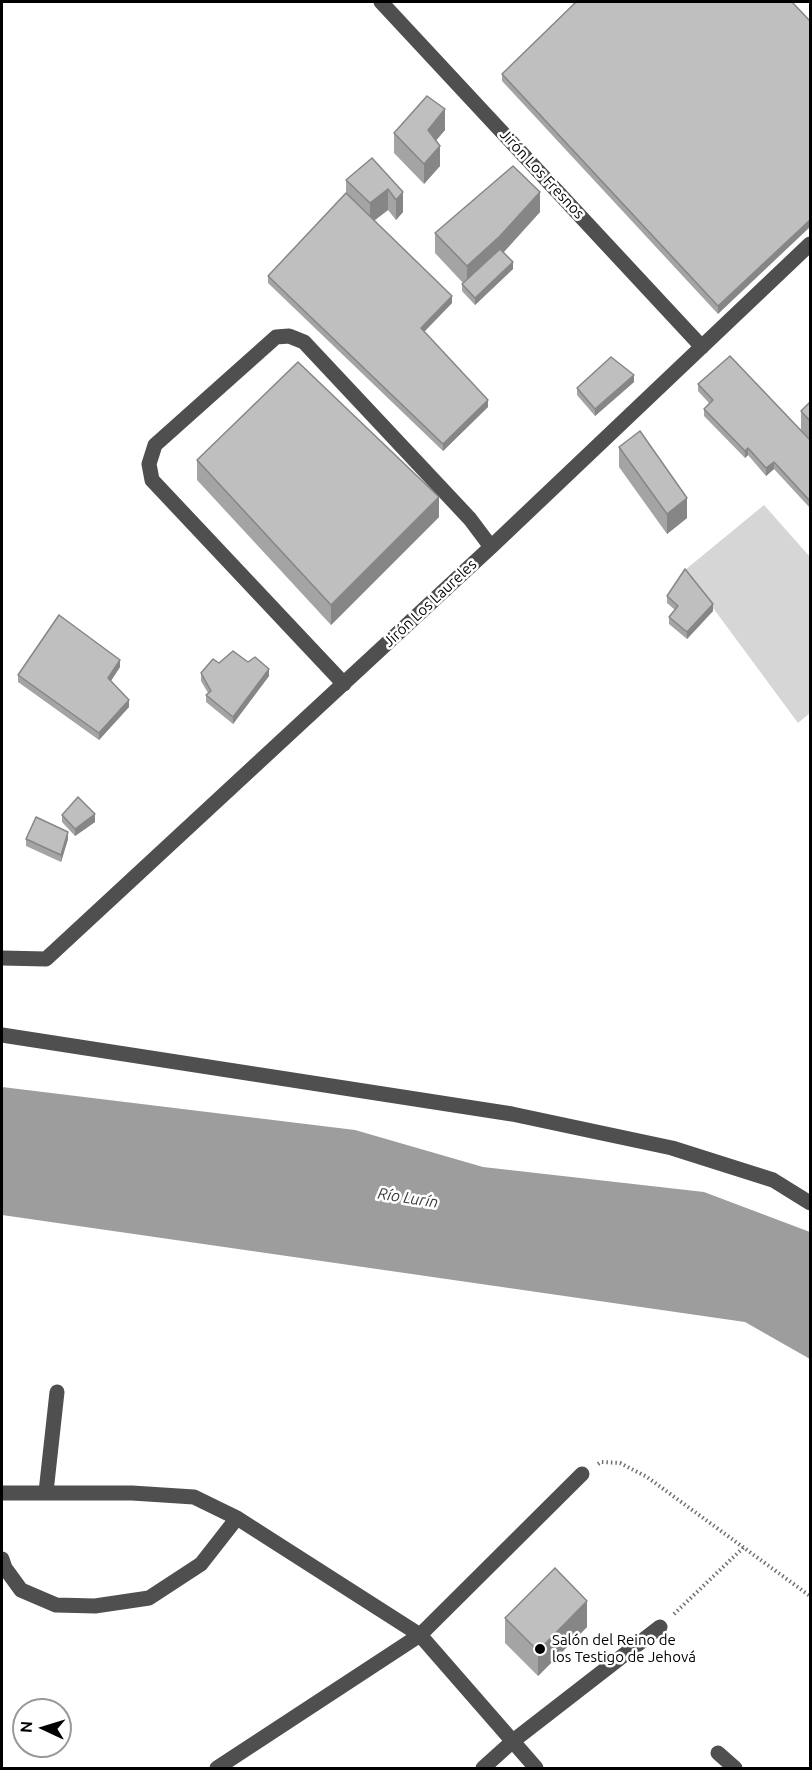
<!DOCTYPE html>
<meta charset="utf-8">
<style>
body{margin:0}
#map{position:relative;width:812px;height:1770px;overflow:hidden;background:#fff;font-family:Ubuntu,sans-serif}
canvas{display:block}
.frame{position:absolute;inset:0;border:3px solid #000;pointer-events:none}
.north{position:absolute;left:12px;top:1698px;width:60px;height:60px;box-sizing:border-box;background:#fff;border:2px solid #999;border-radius:50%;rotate:274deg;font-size:16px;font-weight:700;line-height:24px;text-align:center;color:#000}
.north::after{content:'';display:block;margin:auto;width:21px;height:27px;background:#000;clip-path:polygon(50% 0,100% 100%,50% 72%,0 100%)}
</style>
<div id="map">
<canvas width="812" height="1770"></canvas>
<div class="frame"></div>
<div class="north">N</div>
</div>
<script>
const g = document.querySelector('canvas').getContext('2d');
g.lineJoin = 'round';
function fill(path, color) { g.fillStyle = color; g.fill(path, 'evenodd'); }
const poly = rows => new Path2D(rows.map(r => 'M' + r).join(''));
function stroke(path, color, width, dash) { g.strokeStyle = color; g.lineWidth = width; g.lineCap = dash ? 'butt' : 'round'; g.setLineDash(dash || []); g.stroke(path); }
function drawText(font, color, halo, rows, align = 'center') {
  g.font = font + ' Ubuntu,sans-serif'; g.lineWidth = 5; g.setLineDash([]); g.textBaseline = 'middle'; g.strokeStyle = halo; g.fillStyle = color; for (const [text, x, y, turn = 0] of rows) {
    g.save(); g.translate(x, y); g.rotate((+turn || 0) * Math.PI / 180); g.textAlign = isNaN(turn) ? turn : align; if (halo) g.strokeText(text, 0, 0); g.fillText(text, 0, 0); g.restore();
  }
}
fill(poly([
 [764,505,810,557,810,713,798,723,685,570]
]), '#d6d6d6');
fill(poly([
 [2,1087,355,1130,483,1167,704,1192,810,1232,810,1359,745,1322,2,1215]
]), '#9d9d9d');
stroke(poly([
 [598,1464,601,1462,620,1463,647,1477,810,1596],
 [674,1614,744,1547]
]), '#717171', 4, [1.5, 3]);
stroke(poly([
 [381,2,702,347],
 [344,684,152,480,149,464,155,445,276,337,289,336,304,342,470,519,491,547],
 [2,958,46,959,491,547,810,244],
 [2,1035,512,1114,672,1148,773,1180,810,1203],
 [46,1492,57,1392],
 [2,1493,132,1493,194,1497,237,1518,420,1635,536,1768],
 [2,1559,5,1568,21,1590,56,1605,95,1606,149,1598,201,1564,237,1518],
 [718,1753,735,1768],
 [217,1768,420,1635,582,1474],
 [483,1768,513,1741,660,1627]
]), '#4f4f4f', 15);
fill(poly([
 [810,21,718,314,502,81,502,74],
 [445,130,436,140,440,166,424,184,394,153,394,133],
 [372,158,403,212,396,220,388,210,374,220,452,303,424,332,488,407,443,451,268,283,268,276,346,193,346,180],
 [540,212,504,252,513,269,475,305,462,291,462,284,463,283,435,253,435,233],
 [634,382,595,416,577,395,577,388],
 [698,384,801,430,801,411,810,402,810,508,774,469,766,476,748,455,745,458,704,416,704,409,709,403,698,391],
 [619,447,687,518,667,534,619,467],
 [197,460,439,517,331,625,197,480],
 [667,596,713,611,687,639,669,624,669,617,675,610,667,603],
 [219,663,269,676,233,724,206,702,206,695,208,693,201,681,201,673],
 [120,667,111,681,129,707,99,740,18,682,18,675],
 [62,815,95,822,75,836,62,822],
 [26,839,68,839,61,862,26,846],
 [505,1618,587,1627,538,1676,505,1643]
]), '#a4a4a4');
fill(poly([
 [445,109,445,130,428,150,428,130],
 [440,146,440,166,424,184,424,164],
 [388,189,388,210,370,224,370,203],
 [403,192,403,212,396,220,396,200],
 [540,192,540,212,500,256,467,286,467,266],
 [810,220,810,227,718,314,718,306],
 [513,262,513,269,475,305,475,298],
 [452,296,452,303,421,335,421,328],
 [634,375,634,382,595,416,595,409],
 [488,400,488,407,443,451,443,444],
 [748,448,748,455,745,458,745,451],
 [774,462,774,469,766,476,766,468],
 [439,497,439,517,331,625,331,605],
 [687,498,687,518,667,534,667,514],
 [713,604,713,611,687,639,687,632],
 [120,660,120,667,108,685,108,678],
 [269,669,269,676,233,724,233,717],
 [129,700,129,707,99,740,99,733],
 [95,814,95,822,75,836,75,829],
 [68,832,68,839,61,862,61,855],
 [587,1601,587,1627,538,1676,538,1651]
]), '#868686');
const building = poly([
 [576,2,792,2,810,21,810,220,718,306,502,74,576,2],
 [427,96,445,109,428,130,440,146,424,164,394,133,427,96],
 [372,158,403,192,396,200,388,189,370,203,346,180,372,158],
 [513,166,540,192,500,236,467,266,435,233,513,166],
 [346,193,452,296,421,328,488,400,443,444,268,276,346,193],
 [500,249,513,262,475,298,462,284,500,249],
 [730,356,810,440,810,501,774,462,766,468,748,448,745,451,704,409,713,400,698,384,730,356],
 [611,357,634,375,595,409,577,388,611,357],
 [298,362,439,497,331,605,197,460,298,362],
 [810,402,810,421,801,411,810,402],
 [640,431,687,498,667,514,619,447,640,431],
 [685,569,713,604,687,632,669,617,678,606,667,596,685,569],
 [59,615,120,660,108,678,129,700,99,733,18,675,59,615],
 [233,651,248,662,255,657,269,669,233,717,206,695,211,691,201,673,213,659,219,663,233,651],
 [78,797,95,814,75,829,62,815,78,797],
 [36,817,68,832,61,855,26,839,36,817],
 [555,1568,587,1601,538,1651,505,1618,555,1568]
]);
fill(building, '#bfbfbf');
stroke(building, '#868686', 1.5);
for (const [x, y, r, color] of [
 [540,1649,6,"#000"]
]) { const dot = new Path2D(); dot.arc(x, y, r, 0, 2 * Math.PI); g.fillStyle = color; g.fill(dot); stroke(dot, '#fff', 2); }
drawText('15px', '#000', '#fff', [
 ["Jirón Los Fresnos",542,174,47],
 ["Jirón Los Laureles",430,603,-43]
]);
drawText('15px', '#000', '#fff', [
 ["Salón del Reino de",552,1640],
 ["los Testigo de Jehová",552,1657]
], 'left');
drawText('italic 16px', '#3e3e3e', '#fff', [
 ["Río Lurín",408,1198,9]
]);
</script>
